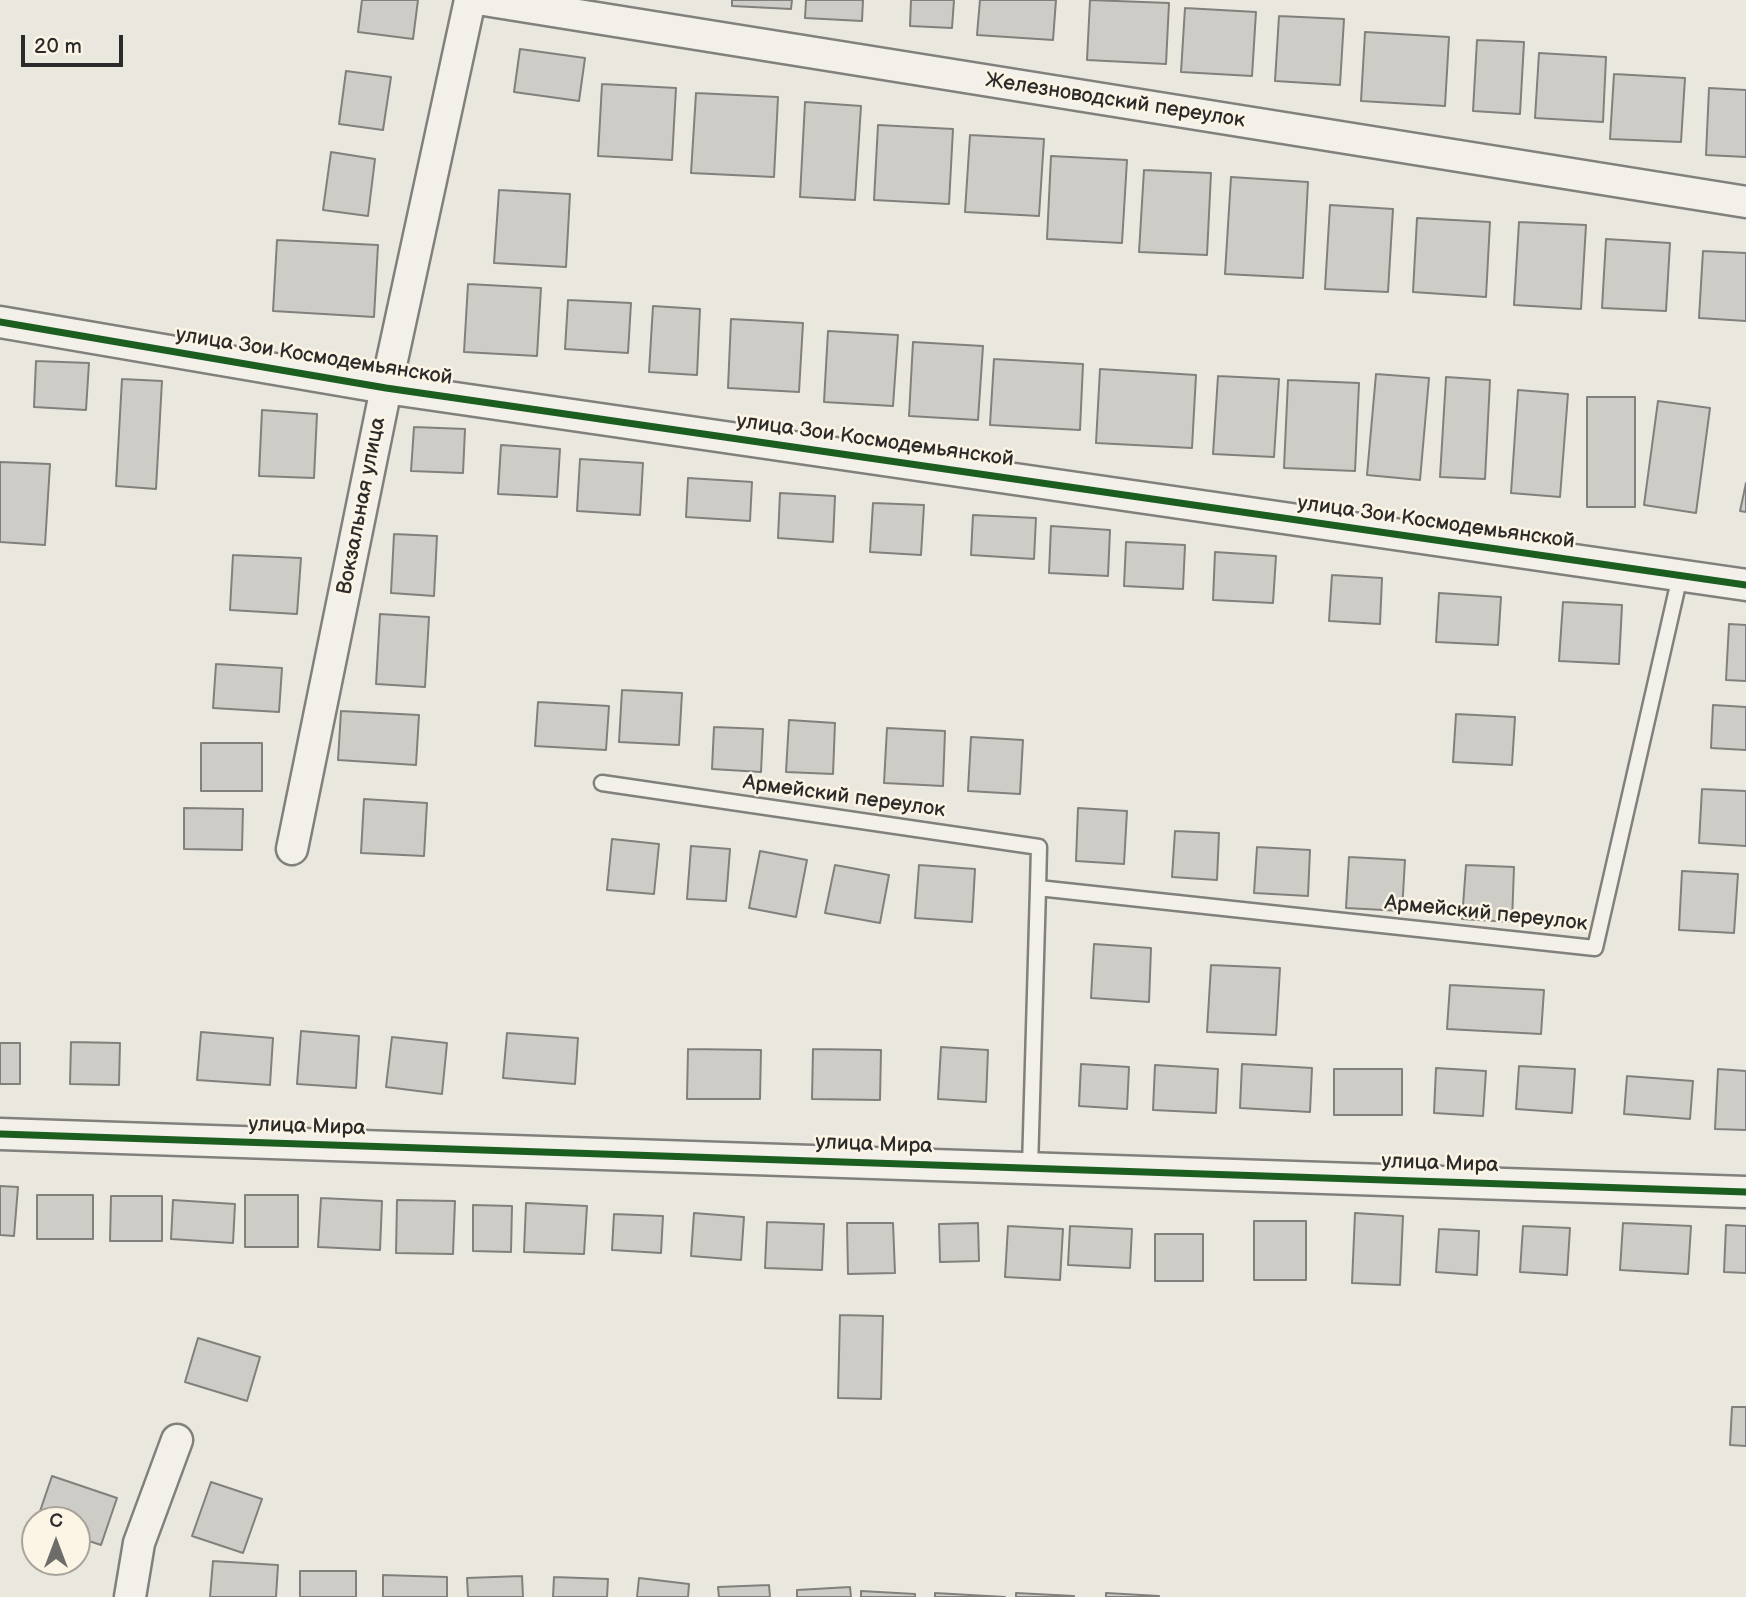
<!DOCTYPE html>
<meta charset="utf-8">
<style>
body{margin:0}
#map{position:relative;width:1746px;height:1597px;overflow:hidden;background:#eae7df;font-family:"Balsamiq Sans",sans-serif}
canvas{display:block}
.north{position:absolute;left:21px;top:1506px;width:70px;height:70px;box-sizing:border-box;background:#fcf5e5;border:2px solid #a8a49b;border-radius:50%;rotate:0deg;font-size:19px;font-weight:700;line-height:28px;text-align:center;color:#2b2b2b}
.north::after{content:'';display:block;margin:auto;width:24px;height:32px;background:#6e6d6a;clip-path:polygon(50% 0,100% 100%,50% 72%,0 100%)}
.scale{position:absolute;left:21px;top:35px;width:102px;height:32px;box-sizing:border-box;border:4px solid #2b2b2b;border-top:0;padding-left:9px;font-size:21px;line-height:24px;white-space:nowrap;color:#2b2b2b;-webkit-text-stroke:5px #fcf5e5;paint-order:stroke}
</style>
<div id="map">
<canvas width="1746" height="1597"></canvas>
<div class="north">С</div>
<div class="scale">20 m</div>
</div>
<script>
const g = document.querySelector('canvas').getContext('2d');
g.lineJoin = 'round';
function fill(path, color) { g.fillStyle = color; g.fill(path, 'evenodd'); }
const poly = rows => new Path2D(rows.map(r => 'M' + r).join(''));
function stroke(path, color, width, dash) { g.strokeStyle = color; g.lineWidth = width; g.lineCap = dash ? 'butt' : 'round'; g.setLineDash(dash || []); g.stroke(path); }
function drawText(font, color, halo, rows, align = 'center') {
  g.font = font + ' "Balsamiq Sans",sans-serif'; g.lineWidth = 5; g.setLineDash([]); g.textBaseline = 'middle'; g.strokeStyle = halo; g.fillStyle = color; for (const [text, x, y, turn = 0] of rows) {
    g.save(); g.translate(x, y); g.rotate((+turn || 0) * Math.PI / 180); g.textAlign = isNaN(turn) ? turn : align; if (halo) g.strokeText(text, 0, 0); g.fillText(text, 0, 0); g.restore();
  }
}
const building = poly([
 [362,0,418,0,413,39,358,32,362,0],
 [732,0,792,0,791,9,732,6,732,0],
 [806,0,863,0,862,21,805,18,806,0],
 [911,0,954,0,952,28,910,26,911,0],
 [980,0,1056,0,1053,40,977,35,980,0],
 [1090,0,1169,3,1166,64,1087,60,1090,0],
 [1185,8,1256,12,1252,76,1181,72,1185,8],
 [1279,16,1344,19,1340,85,1275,81,1279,16],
 [1365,32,1449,37,1445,106,1361,101,1365,32],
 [1477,40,1524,42,1520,114,1473,111,1477,40],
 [520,49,585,58,579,101,514,92,520,49],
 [1539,53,1606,57,1603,122,1535,118,1539,53],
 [346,71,391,77,383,130,339,124,346,71],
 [1614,74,1685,78,1681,142,1610,139,1614,74],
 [602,84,676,88,672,160,598,156,602,84],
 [1709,88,1746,90,1746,157,1706,155,1709,88],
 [696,93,778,97,774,177,691,173,696,93],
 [805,102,861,106,855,200,800,197,805,102],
 [878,125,953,129,949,204,874,200,878,125],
 [970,135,1044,139,1039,216,965,212,970,135],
 [331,152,375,159,368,216,323,210,331,152],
 [1051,156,1127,160,1122,243,1047,239,1051,156],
 [1144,170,1211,173,1207,255,1139,252,1144,170],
 [1231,177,1308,182,1303,278,1225,274,1231,177],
 [499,190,570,194,566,267,494,263,499,190],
 [1330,205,1393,209,1388,292,1325,289,1330,205],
 [1417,218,1490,222,1486,297,1413,292,1417,218],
 [1519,222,1586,225,1581,309,1514,305,1519,222],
 [1606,239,1670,243,1666,311,1602,308,1606,239],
 [277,240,378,245,374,317,273,311,277,240],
 [1703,251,1746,253,1746,321,1699,318,1703,251],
 [468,284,541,288,537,356,464,352,468,284],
 [568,300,631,303,628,353,565,349,568,300],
 [653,306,700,309,697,375,649,372,653,306],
 [731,319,803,323,799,392,728,388,731,319],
 [828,331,898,335,893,406,824,402,828,331],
 [913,342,983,346,978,420,909,416,913,342],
 [994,359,1083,364,1080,430,990,425,994,359],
 [36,361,89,363,86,410,34,407,36,361],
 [1100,369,1196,375,1192,448,1096,443,1100,369],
 [1376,374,1429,378,1420,480,1367,475,1376,374],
 [1218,376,1279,379,1274,457,1213,454,1218,376],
 [1446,377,1490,380,1485,479,1440,477,1446,377],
 [122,379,162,381,156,489,116,486,122,379],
 [1288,380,1359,383,1355,471,1284,468,1288,380],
 [1518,390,1568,394,1560,497,1511,493,1518,390],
 [1587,397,1635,397,1635,507,1587,507,1587,397],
 [1658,401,1710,408,1696,513,1644,505,1658,401],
 [262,410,317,414,314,478,259,476,262,410],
 [414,427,465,429,463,473,411,471,414,427],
 [501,445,560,449,557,497,498,494,501,445],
 [580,459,643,463,640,515,577,511,580,459],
 [0,462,50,464,45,545,0,542,0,462],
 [688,478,752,482,750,521,686,517,688,478],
 [1746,483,1746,512,1740,511,1746,483],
 [780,493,835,496,833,542,778,538,780,493],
 [873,503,924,505,921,555,870,552,873,503],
 [973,515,1036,518,1034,559,971,555,973,515],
 [1051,526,1110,530,1108,576,1049,573,1051,526],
 [394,534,437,536,434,596,391,593,394,534],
 [1126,542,1185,545,1183,589,1124,586,1126,542],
 [1215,552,1276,556,1273,603,1213,600,1215,552],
 [233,555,301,558,297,614,230,610,233,555],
 [1332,575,1382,578,1380,624,1329,621,1332,575],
 [1439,593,1501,597,1498,645,1436,642,1439,593],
 [1563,602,1622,605,1619,664,1559,661,1563,602],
 [380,614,429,617,425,687,376,684,380,614],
 [1729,624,1746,625,1746,681,1726,680,1729,624],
 [216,664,282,668,279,712,213,708,216,664],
 [622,690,682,693,679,745,619,742,622,690],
 [538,702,609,706,606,750,535,746,538,702],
 [1713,705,1746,707,1746,750,1711,748,1713,705],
 [341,711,419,715,416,765,338,760,341,711],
 [1456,714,1515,717,1512,765,1453,762,1456,714],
 [789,720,835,723,833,774,786,772,789,720],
 [714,727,763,729,761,772,712,769,714,727],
 [887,728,945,731,943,786,884,783,887,728],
 [971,737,1023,740,1020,794,968,791,971,737],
 [201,743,262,743,262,791,201,791,201,743],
 [1702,789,1746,791,1746,846,1699,843,1702,789],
 [364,799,427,803,424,856,361,853,364,799],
 [184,808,243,809,242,850,184,849,184,808],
 [1078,808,1127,811,1124,864,1076,861,1078,808],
 [1175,831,1219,833,1217,880,1172,877,1175,831],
 [612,839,659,844,654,894,607,890,612,839],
 [691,846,730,849,726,901,687,899,691,846],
 [1257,847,1310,850,1308,896,1254,893,1257,847],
 [760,851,807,860,796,917,749,908,760,851],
 [1349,857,1405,860,1402,911,1346,908,1349,857],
 [835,865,889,875,880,923,825,913,835,865],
 [919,865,975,869,972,922,915,918,919,865],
 [1466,865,1514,867,1512,922,1462,919,1466,865],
 [1682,871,1738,874,1734,933,1679,930,1682,871],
 [1094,944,1151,948,1149,1002,1091,998,1094,944],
 [1211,965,1280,968,1276,1035,1207,1032,1211,965],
 [1450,985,1544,990,1541,1034,1447,1029,1450,985],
 [301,1031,359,1036,356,1088,297,1084,301,1031],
 [201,1032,273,1038,270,1085,197,1080,201,1032],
 [507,1033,578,1038,575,1084,503,1078,507,1033],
 [392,1037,447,1043,442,1094,386,1087,392,1037],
 [71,1042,120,1043,119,1085,70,1084,71,1042],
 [0,1043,20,1043,20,1084,0,1084,0,1043],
 [941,1047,988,1050,986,1102,938,1099,941,1047],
 [688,1049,761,1050,760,1099,687,1099,688,1049],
 [813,1049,881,1050,880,1100,812,1099,813,1049],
 [1081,1064,1129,1067,1127,1109,1079,1106,1081,1064],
 [1242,1064,1312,1068,1310,1112,1240,1108,1242,1064],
 [1155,1065,1218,1069,1216,1113,1153,1110,1155,1065],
 [1519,1066,1575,1069,1572,1113,1516,1109,1519,1066],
 [1436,1068,1486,1071,1483,1116,1434,1113,1436,1068],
 [1334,1069,1402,1069,1402,1115,1334,1115,1334,1069],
 [1718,1069,1746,1071,1746,1130,1715,1129,1718,1069],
 [1627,1076,1693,1081,1690,1119,1624,1114,1627,1076],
 [0,1186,18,1187,14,1236,0,1235,0,1186],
 [37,1195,93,1195,93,1239,37,1239,37,1195],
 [245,1195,298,1195,298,1247,245,1247,245,1195],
 [111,1196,162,1196,162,1241,110,1241,111,1196],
 [321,1198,382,1201,380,1250,318,1247,321,1198],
 [173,1200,235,1204,233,1243,171,1239,173,1200],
 [397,1200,455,1201,453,1254,396,1253,397,1200],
 [526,1203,587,1206,584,1254,524,1252,526,1203],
 [473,1205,512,1206,511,1252,473,1251,473,1205],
 [694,1213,744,1217,741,1260,691,1256,694,1213],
 [1355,1213,1403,1216,1400,1285,1352,1283,1355,1213],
 [614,1214,663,1216,661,1253,612,1250,614,1214],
 [1254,1221,1306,1221,1306,1280,1254,1280,1254,1221],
 [767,1222,824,1224,822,1270,765,1268,767,1222],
 [847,1223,893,1223,895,1273,848,1274,847,1223],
 [978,1223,979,1261,940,1262,939,1224,978,1223],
 [1623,1223,1691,1226,1688,1274,1620,1270,1623,1223],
 [1726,1225,1746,1226,1746,1273,1724,1272,1726,1225],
 [1008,1226,1063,1229,1060,1280,1005,1277,1008,1226],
 [1070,1226,1132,1229,1130,1268,1068,1265,1070,1226],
 [1523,1226,1570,1228,1567,1275,1520,1272,1523,1226],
 [1439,1229,1479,1231,1477,1275,1436,1272,1439,1229],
 [1155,1234,1203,1234,1203,1281,1155,1281,1155,1234],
 [840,1315,883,1316,881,1399,838,1398,840,1315],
 [198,1338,260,1357,247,1401,185,1382,198,1338],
 [1732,1407,1746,1407,1746,1446,1730,1445,1732,1407],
 [52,1476,117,1498,101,1545,77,1537,77,1520,37,1520,52,1476],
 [211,1482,262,1499,243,1553,192,1536,211,1482],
 [213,1561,278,1565,276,1597,210,1597,213,1561],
 [300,1571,356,1571,356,1597,300,1597,300,1571],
 [383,1575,447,1577,447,1597,383,1597,383,1575],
 [522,1576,523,1597,468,1597,467,1578,522,1576],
 [554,1577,608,1579,607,1597,553,1597,554,1577],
 [639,1578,689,1584,688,1597,637,1597,639,1578],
 [769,1585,770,1597,719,1597,718,1587,769,1585],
 [850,1587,851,1597,797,1597,797,1590,850,1587],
 [861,1591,915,1594,915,1597,861,1597,861,1591],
 [935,1593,1005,1597,935,1597,935,1593],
 [1016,1593,1074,1596,1074,1597,1016,1597,1016,1593],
 [1106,1593,1159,1596,1159,1597,1106,1597,1106,1593]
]);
fill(building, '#ceccc6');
stroke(building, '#81807c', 2);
const lane = poly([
 [602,783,1039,847,1038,888],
 [1030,1168,1038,888,1595,948,1680,576]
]);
const street = poly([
 [484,0,1746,202],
 [0,322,386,388,1746,585],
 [292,849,386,388,470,0],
 [0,1134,1746,1192],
 [130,1597,139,1543,177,1440]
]);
stroke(lane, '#81807c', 19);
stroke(street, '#81807c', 35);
stroke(lane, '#f3f0ea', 14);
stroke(street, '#f3f0ea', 30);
stroke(poly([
 [0,322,386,388,1746,585],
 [0,1134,1746,1192]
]), '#1b5e20', 7);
drawText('21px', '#2b2b2b', '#fcf5e5', [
 ["Железноводский переулок",1115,101,9],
 ["улица Зои Космодемьянской",314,357,9],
 ["улица Зои Космодемьянской",875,441,8],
 ["Вокзальная улица",362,506,-79],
 ["улица Зои Космодемьянской",1436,523,8],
 ["Армейский переулок",844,797,8],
 ["Армейский переулок",1486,914,6],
 ["улица Мира",307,1127,2],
 ["улица Мира",874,1145,2],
 ["улица Мира",1440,1164,2]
]);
</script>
